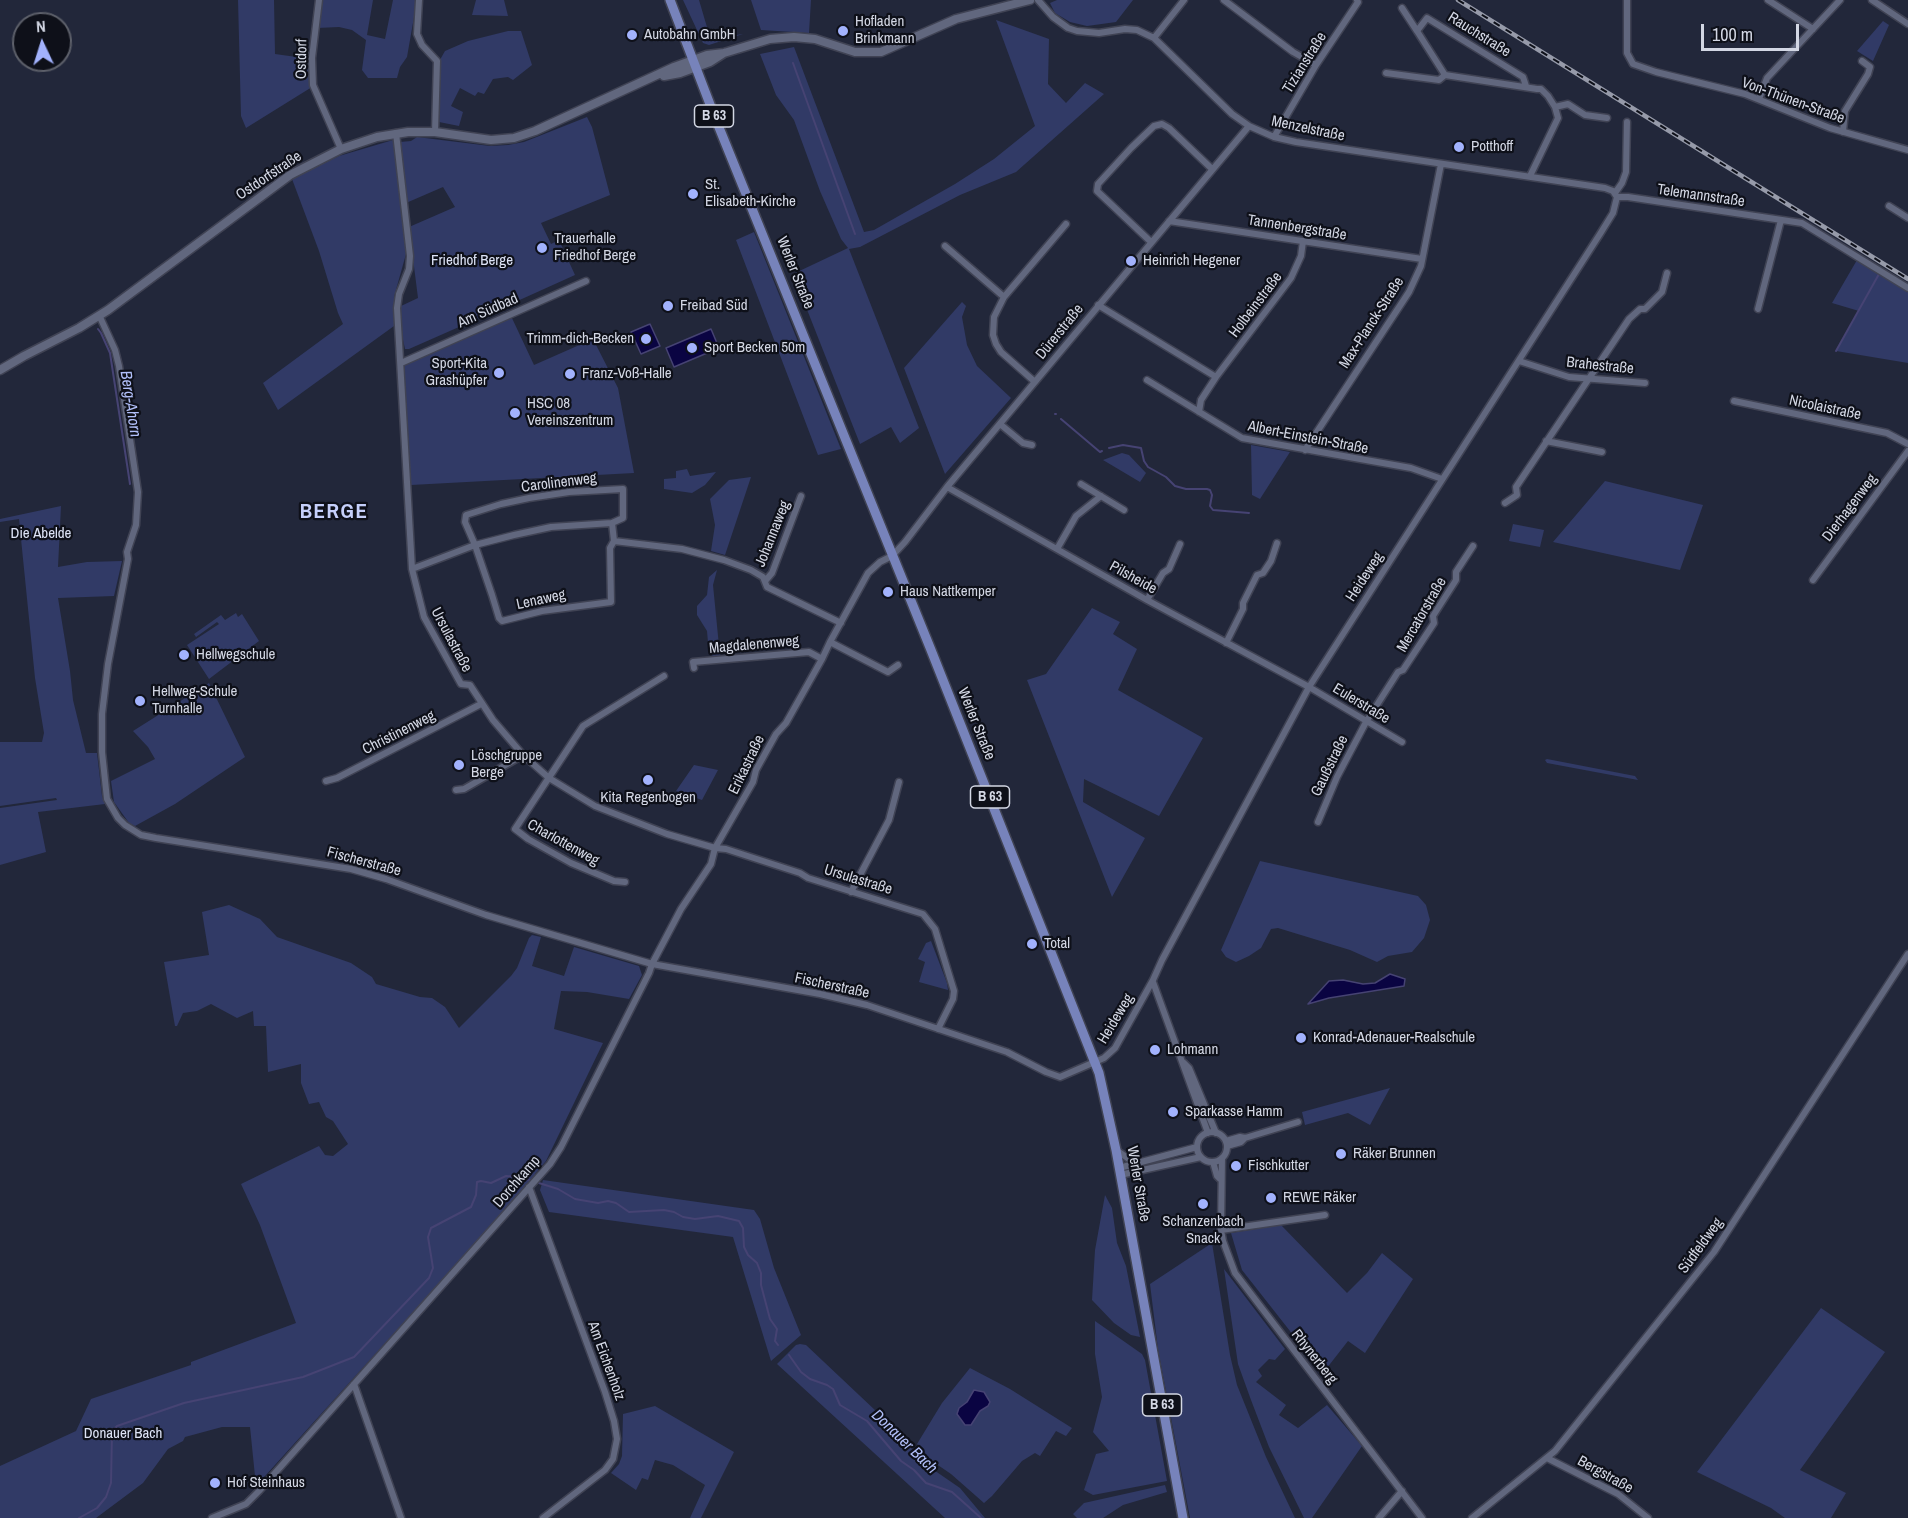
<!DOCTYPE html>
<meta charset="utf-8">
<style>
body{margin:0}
#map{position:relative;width:1908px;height:1518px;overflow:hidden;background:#22273a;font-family:"Archivo Narrow",sans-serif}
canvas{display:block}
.north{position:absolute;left:12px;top:12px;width:60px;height:60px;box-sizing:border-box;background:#0e1019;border:2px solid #5d606a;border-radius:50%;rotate:356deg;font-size:16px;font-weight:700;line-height:24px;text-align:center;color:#d3d7e4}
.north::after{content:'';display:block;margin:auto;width:21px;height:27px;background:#a2b2fd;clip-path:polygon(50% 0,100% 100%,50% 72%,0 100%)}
.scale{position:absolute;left:1701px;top:24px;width:98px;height:27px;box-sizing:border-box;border:3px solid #d3d7e4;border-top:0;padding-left:8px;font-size:18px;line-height:21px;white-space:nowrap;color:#d3d7e4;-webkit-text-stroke:4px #0e1019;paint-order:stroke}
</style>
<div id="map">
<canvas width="1908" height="1518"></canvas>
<div class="north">N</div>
<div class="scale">100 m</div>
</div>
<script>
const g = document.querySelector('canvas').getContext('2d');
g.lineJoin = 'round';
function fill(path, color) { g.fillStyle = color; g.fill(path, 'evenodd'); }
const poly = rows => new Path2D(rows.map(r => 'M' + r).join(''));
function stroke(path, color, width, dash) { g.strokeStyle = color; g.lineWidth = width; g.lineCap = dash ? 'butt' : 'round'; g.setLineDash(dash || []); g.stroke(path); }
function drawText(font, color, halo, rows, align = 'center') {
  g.font = font + ' "Archivo Narrow",sans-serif'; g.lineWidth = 4.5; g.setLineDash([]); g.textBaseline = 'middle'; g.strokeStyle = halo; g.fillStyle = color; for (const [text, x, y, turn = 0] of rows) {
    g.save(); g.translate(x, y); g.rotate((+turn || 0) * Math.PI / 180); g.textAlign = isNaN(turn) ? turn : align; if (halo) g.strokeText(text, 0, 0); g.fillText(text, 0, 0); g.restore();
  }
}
fill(poly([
 [238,0,274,0,275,54,311,59,312,87,246,128,241,116],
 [321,0,373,0,367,35,385,39,393,0,417,0,407,57,400,67,397,78,368,78,362,70,366,40,352,30,339,27,317,28],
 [476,0,504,0,508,16,472,15],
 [683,0,699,0,709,34,715,38,743,34,709,45,703,43],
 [751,0,811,0,809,33,761,30],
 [1057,0,1133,0,1116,22,1087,26,1070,22,1055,13,1050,3],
 [996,20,1049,39,1048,84,1066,103,1085,83,1104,94,1016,172,960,195,860,247,849,249,919,428,900,443,891,427,860,444,793,274,848,248,841,239,820,191,794,120,776,95,760,54,794,47,864,232,874,230,955,184,994,159,1035,126],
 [1883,21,1889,25,1873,61,1857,51],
 [508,31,521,31,532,65,513,80,508,77,493,79,484,94,478,92,475,96,460,88,451,106,463,112,459,126,439,122,441,58,445,51,468,41],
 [587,117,592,127,610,195,541,223,551,244,559,240,575,275,493,312,409,349,405,349,401,330,401,306,418,298,409,227,455,207,443,187,406,203,400,142,411,141,417,137,490,146,508,145,524,142],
 [393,140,406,254,394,297,394,326,278,410,263,383,343,324,338,313,319,251,292,179,339,156],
 [754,232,841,449,818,455,736,240],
 [1857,260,1908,291,1908,363,1836,351,1859,311,1832,303],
 [962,302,966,306,962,317,967,345,977,366,1011,398,945,474,904,368],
 [511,316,534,365,593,339,618,388,634,473,411,485,404,363],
 [1251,445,1290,452,1260,499,1252,495],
 [1122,453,1129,455,1146,473,1140,482,1103,460],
 [687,469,690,476,716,472,705,485,692,493,664,489,664,479,676,478,676,471],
 [751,477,725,555,711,551,715,525,710,499,729,480],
 [1605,481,1703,505,1680,570,1553,542],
 [61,506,58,567,87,562,122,561,114,596,58,598,70,671,73,700,86,753,97,753,102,796,105,804,38,812,46,852,0,865,0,808,57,800,56,798,0,806,0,742,42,742,44,733,35,678,19,519,0,522,0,519],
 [1513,524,1544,530,1540,547,1509,541],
 [717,570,713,585,720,656,716,657,709,654,707,631,697,615,697,606,707,595,709,577],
 [1092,608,1120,622,1113,634,1137,649,1118,690,1203,738,1159,816,1084,779,1083,802,1145,838,1112,897,1027,680,1046,674],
 [236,613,238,617,242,614,259,641,209,679,187,645,219,624,217,622,196,637,194,634,221,615,225,620],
 [209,683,245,757,175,804,135,826,129,823,114,802,111,781,155,759,148,747,133,731],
 [1547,759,1635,776,1638,780,1547,763,1545,760],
 [694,765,718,770,702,800,676,791],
 [1260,861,1418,896,1426,905,1430,920,1424,938,1412,952,1388,956,1377,962,1350,950,1278,928,1271,929,1261,948,1249,956,1236,962,1226,957,1221,950],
 [229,905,260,919,277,937,351,963,372,977,376,984,420,997,432,998,445,1007,459,1028,511,976,517,968,529,938,532,935,541,937,532,966,564,976,574,947,639,966,642,975,629,999,587,992,561,991,554,1029,603,1043,546,1161,535,1174,537,1175,256,1486,250,1427,222,1427,185,1437,183,1441,168,1449,143,1483,96,1518,0,1518,0,1466,76,1431,91,1399,191,1365,191,1362,296,1323,260,1225,241,1184,319,1146,325,1155,333,1156,348,1144,333,1121,326,1117,319,1102,309,1104,301,1083,301,1064,268,1072,266,1026,254,1026,253,1011,237,1018,211,1004,197,1011,183,1013,177,1026,175,1026,164,962,209,955,202,912],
 [931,941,947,983,948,990,919,982,925,962,918,959,926,943],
 [1390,1088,1370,1125,1348,1113,1305,1125,1302,1112],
 [543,1180,754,1210,760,1219,774,1268,801,1335,771,1361,733,1237,549,1212,540,1190],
 [1105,1195,1112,1208,1117,1243,1126,1266,1140,1337,1131,1335,1114,1323,1092,1300,1095,1250],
 [1281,1225,1347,1293,1367,1273,1382,1253,1413,1279,1365,1353,1348,1341,1323,1373,1242,1270,1231,1233],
 [1212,1243,1230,1355,1237,1385,1266,1457,1295,1518,1190,1518,1158,1349,1150,1284],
 [1224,1269,1285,1349,1275,1360,1269,1359,1258,1370,1262,1376,1256,1382,1286,1405,1279,1415,1298,1428,1327,1405,1362,1446,1312,1518,1304,1518,1269,1447,1251,1400,1238,1364],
 [1821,1308,1885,1352,1800,1470,1846,1493,1831,1518,1785,1518,1771,1508,1697,1472],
 [1095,1321,1142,1354,1145,1360,1167,1481,1093,1495,1084,1490,1096,1454,1109,1451,1093,1432,1102,1397,1095,1354],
 [800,1344,806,1345,912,1445,928,1466,960,1488,985,1518,945,1518,777,1364,796,1345],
 [970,1368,1010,1389,1072,1428,1066,1436,1056,1431,1040,1456,1035,1453,1022,1461,992,1496,984,1503,951,1474,932,1461,917,1444,942,1403],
 [655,1406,734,1452,701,1518,690,1518,705,1485,673,1465,655,1460,648,1480,642,1478,636,1490,611,1473,619,1464,622,1456,623,1414],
 [1165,1485,1167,1492,1123,1505,1103,1518,1077,1518,1073,1514,1084,1503]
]), '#313a66');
const water = poly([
 [650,324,660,346,641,354,631,332,650,324],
 [711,329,719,348,674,367,666,348,711,329],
 [1390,974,1405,979,1404,986,1329,998,1308,1004,1329,981,1343,980,1363,984,1375,983,1390,974],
 [974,1390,984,1392,990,1402,988,1406,980,1411,971,1425,965,1425,957,1414,959,1408,967,1402,974,1390]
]);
fill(water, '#0a0442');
stroke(water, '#464373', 1.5);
stroke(poly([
 [793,63,855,234],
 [98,329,101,333,110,353,130,484],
 [1836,351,1879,274],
 [1055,414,1056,414],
 [1061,419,1100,452,1102,451],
 [1109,448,1123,445,1141,448,1144,461,1148,467,1166,477,1175,486,1186,489,1207,489,1210,490,1212,495,1210,506,1213,510,1249,513],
 [789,1355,801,1372,810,1379,827,1385,833,1389,840,1405,867,1421,901,1461,914,1470,926,1483,952,1492,981,1518],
 [79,1518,97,1508,106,1497,111,1483,112,1431,117,1426,184,1403,303,1377,354,1357,429,1278,433,1268,428,1237,431,1228,471,1207,476,1195,477,1182,481,1181,491,1183,506,1176,520,1177,558,1189,575,1199,598,1203,608,1201,616,1203,629,1212,664,1210,674,1212,683,1217,695,1219,718,1216,739,1221,743,1228,744,1247,748,1255,757,1263,761,1273,761,1285,770,1319,777,1329,775,1341,778,1345]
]), '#464373', 2);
const street = poly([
 [319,0,312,58,313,85,341,149],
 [419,0,417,34,422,45,437,61,435,132],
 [1038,0,1053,17,1068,28,1077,31,1099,33,1125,29,1137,30,1154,38,1232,114,1249,126,1274,137,1296,142,1605,188,1613,191,1617,197],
 [1224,0,1293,52,1316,65],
 [1627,0,1627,53,1633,64,1656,72,1745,94,1830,128,1908,150],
 [1768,0,1813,29],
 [1872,0,1908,24],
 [1402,8,1417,31],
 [1154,38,1184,0],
 [1386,73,1439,80,1445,75],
 [1526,86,1523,77,1427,18,1417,31,1445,75,1537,89,1541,89,1548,96,1555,107,1558,118,1530,176],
 [1759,99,1767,78,1840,0],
 [1555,107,1568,104,1585,115,1607,118],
 [1843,132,1845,111,1868,74,1870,67,1862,61],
 [396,133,410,256,409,269,399,294,397,308,412,569,424,617,461,684,470,685,493,720,523,755,549,778,595,806,667,834,715,848,726,849,800,873,808,878,923,914,935,929,954,991,953,999,938,1029],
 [1274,137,1316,65,1358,2,1357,0],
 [1615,193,1622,183,1626,172,1627,122],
 [1617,197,1628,197,1802,223,1908,288],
 [1889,206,1908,218],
 [1169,221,1422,259],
 [1151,242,1097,191,1098,184,1131,148,1154,126,1162,124,1169,128,1212,169],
 [945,246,1004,297],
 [1098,305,1216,377],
 [1758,309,1781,220],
 [99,315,115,350,119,366,138,492,136,525,127,552,128,559,108,664,102,714,102,752,107,799,118,818,125,825,141,835,156,838,351,869,386,879,486,915,652,964,820,994,867,1005,1007,1052,1046,1072,1060,1077,1104,1058,1115,1048,1153,980,1162,960,1309,687,1600,234,1613,213,1617,197],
 [1519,361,1569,377,1645,383],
 [401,363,586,281],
 [1147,380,1242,438,1411,468,1442,479],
 [1035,382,1001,352,996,344,993,335,994,317,1004,297,1066,224],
 [1734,401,1887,433,1908,444],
 [1199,412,1201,400,1216,377,1291,278,1301,256,1303,241],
 [1000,424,1023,443,1032,445],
 [1546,441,1602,452],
 [1305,450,1409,292,1421,266,1441,164],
 [1081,484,1124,510],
 [947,487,1147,600,1309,687,1402,742],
 [1505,503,1517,495,1516,487,1629,319,1640,309,1645,309,1662,292,1667,273],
 [614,541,682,549,724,560,751,570,763,577,767,587,841,623],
 [1057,549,1076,516,1101,496],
 [412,569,475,545,514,535,551,527,612,523,623,518,623,489,569,492,529,498,501,504,466,515,465,522,475,545,492,595,499,618,502,621,542,611,611,602,610,548,614,541,612,523],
 [766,580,772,573,801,496],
 [1813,580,1908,451],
 [1147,600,1163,573,1169,569,1180,544],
 [830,642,888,672,898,665],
 [1226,643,1243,609,1243,603,1257,575,1263,573,1271,561,1277,543],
 [694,668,693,662,809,652,822,659],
 [326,781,337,778,481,704],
 [456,790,464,789,523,755],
 [1318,822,1337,777,1366,722,1398,672,1403,670,1434,623,1433,616,1456,580,1456,572,1473,546],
 [625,882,614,881,571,863,528,839,515,829,583,726,664,676],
 [851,892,889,820,899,782],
 [1153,982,1208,1133],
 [1184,1063,1189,1068,1216,1133],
 '1197 1147a15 15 0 1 1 30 0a15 15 0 1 1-30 0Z',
 [1226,1141,1240,1137,1245,1138,1298,1122],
 [1227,1146,1241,1142,1245,1138],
 [1116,1150,1129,1159,1138,1162],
 [1222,1158,1221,1230,1223,1241,1235,1273,1422,1518],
 [1213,1162,1217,1176,1220,1179],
 [1119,1168,1197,1147],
 [1120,1175,1201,1157],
 [529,1187,605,1392,614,1421,617,1439,613,1459,605,1470,543,1518],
 [1221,1230,1325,1215],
 [354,1384,401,1518],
 [1547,1458,1618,1494,1648,1518],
 [212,1518,246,1504,259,1491,550,1164,561,1147,649,973,652,964,681,909,711,864,715,848,753,782,756,770,776,734,786,723,822,659,830,642,868,573,880,562,892,556,905,542,947,487,1249,126],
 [1379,1518,1402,1491],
 [1472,1518,1555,1451,1714,1252,1908,954]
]);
const secondary = poly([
 [664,76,680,73,710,62,724,53],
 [0,370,24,356,79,328,108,310,290,175,341,149,377,137,408,132,435,132,491,140,514,138,535,131,674,67,707,55,724,53,770,39,794,37,815,39,855,52,881,52,956,19,1030,0]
]);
const primary = poly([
 [670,0,716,120,931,650,1099,1073,1116,1150,1183,1518]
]);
stroke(street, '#404354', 9);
stroke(secondary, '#404354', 11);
stroke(primary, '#404354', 12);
stroke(street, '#61677e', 6);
stroke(secondary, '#61677e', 8);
stroke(primary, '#7783bb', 9);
const rail = poly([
 [1458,0,1908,279]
]);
stroke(rail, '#969aa9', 4.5);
stroke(rail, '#0e1019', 2, [7]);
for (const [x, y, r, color] of [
 [843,31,6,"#a2b2fd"],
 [632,35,6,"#a2b2fd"],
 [1459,147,6,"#a2b2fd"],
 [693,194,6,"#a2b2fd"],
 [542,248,6,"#a2b2fd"],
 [1131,261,6,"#a2b2fd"],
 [668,306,6,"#a2b2fd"],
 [646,339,6,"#a2b2fd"],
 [692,348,6,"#a2b2fd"],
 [499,373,6,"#a2b2fd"],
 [570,374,6,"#a2b2fd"],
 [515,413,6,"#a2b2fd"],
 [888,592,6,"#a2b2fd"],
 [184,655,6,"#a2b2fd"],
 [140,701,6,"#a2b2fd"],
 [459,765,6,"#a2b2fd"],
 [648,780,6,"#a2b2fd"],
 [1032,944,6,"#a2b2fd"],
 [1301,1038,6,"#a2b2fd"],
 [1155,1050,6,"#a2b2fd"],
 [1173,1112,6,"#a2b2fd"],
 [1341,1154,6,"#a2b2fd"],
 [1236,1166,6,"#a2b2fd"],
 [1271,1198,6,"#a2b2fd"],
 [1203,1204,6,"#a2b2fd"],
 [215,1483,6,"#a2b2fd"]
]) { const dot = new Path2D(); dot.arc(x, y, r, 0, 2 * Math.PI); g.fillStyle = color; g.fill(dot); stroke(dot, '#0e1019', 2); }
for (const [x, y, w] of [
 [714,116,39],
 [990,797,39],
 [1162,1405,39]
]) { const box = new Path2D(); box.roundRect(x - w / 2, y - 11, w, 22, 4.5); g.fillStyle = '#0e1019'; g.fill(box); stroke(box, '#d3d7e4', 1.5); }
drawText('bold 14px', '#d3d7e4', null, [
 ["B 63",714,116],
 ["B 63",990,797],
 ["B 63",1162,1405]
]);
drawText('15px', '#d3d7e4', '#0e1019', [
 ["Hofladen",855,22],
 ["Brinkmann",855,39],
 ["Autobahn GmbH",644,35],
 ["Potthoff",1471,147],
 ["St.",705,185],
 ["Elisabeth-Kirche",705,202],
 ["Trauerhalle",554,239],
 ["Friedhof Berge",554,256],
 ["Heinrich Hegener",1143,261],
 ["Freibad Süd",680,306],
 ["Trimm-dich-Becken",634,339,"right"],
 ["Sport Becken 50m",704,348],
 ["Sport-Kita",487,364,"right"],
 ["Grashüpfer",487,381,"right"],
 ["Franz-Voß-Halle",582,374],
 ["HSC 08",527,404],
 ["Vereinszentrum",527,421],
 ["Haus Nattkemper",900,592],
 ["Hellwegschule",196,655],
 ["Hellweg-Schule",152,692],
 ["Turnhalle",152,709],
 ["Löschgruppe",471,756],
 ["Berge",471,773],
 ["Kita Regenbogen",648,798,"center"],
 ["Total",1044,944],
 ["Konrad-Adenauer-Realschule",1313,1038],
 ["Lohmann",1167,1050],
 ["Sparkasse Hamm",1185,1112],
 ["Räker Brunnen",1353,1154],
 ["Fischkutter",1248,1166],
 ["REWE Räker",1283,1198],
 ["Schanzenbach",1203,1222,"center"],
 ["Snack",1203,1239,"center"],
 ["Hof Steinhaus",227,1483]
], 'left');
drawText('15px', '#d3d7e4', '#0e1019', [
 ["Rauchstraße",1479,35,32],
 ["Ostdorf",302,59,-89],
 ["Tizianstraße",1305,63,-58],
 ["Von-Thünen-Straße",1793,101,20],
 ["Menzelstraße",1308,129,12],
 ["Ostdorfstraße",269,176,-34],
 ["Telemannstraße",1701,196,8],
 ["Tannenbergstraße",1297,228,9],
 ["Werler Straße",795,273,68],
 ["Holbeinstraße",1256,305,-53],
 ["Am Südbad",488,311,-24],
 ["Max-Planck-Straße",1372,323,-57],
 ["Dürerstraße",1060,332,-51],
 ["Brahestraße",1600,366,6],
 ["Nicolaistraße",1825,408,12],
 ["Albert-Einstein-Straße",1308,438,11],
 ["Carolinenweg",559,483,-7],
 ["Dierhagenweg",1850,508,-53],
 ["Johannaweg",773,534,-68],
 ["Heideweg",1365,577,-57],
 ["Pilsheide",1133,578,29],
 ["Lenaweg",541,600,-12],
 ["Mercatorstraße",1422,615,-60],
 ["Ursulastraße",451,640,62],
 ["Magdalenenweg",754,645,-5],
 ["Eulerstraße",1361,704,31],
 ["Werler Straße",976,724,68],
 ["Christinenweg",399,733,-27],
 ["Erikastraße",747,765,-64],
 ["Gaußstraße",1330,766,-64],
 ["Charlottenweg",563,843,29],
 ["Fischerstraße",364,862,15],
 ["Ursulastraße",858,880,17],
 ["Fischerstraße",832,986,12],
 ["Heideweg",1116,1019,-59],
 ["Dorchkamp",517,1182,-49],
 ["Werler Straße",1138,1184,80],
 ["Südfeldweg",1701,1246,-54],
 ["Rhynerberg",1314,1357,52],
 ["Am Eichenholz",606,1361,70],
 ["Bergstraße",1605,1475,29]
]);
drawText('15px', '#dde3f6', '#0e1019', [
 ["Friedhof Berge",472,261],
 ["Die Abelde",41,534],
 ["Donauer Bach",123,1434]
]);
drawText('italic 16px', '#b1bff9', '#0e1019', [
 ["Berg-Ahorn",130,404,81],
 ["Donauer Bach",904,1442,44]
]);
g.letterSpacing = '1.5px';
drawText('bold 21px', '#c5cffa', '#0e1019', [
 ["BERGE",334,512]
]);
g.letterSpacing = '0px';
</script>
